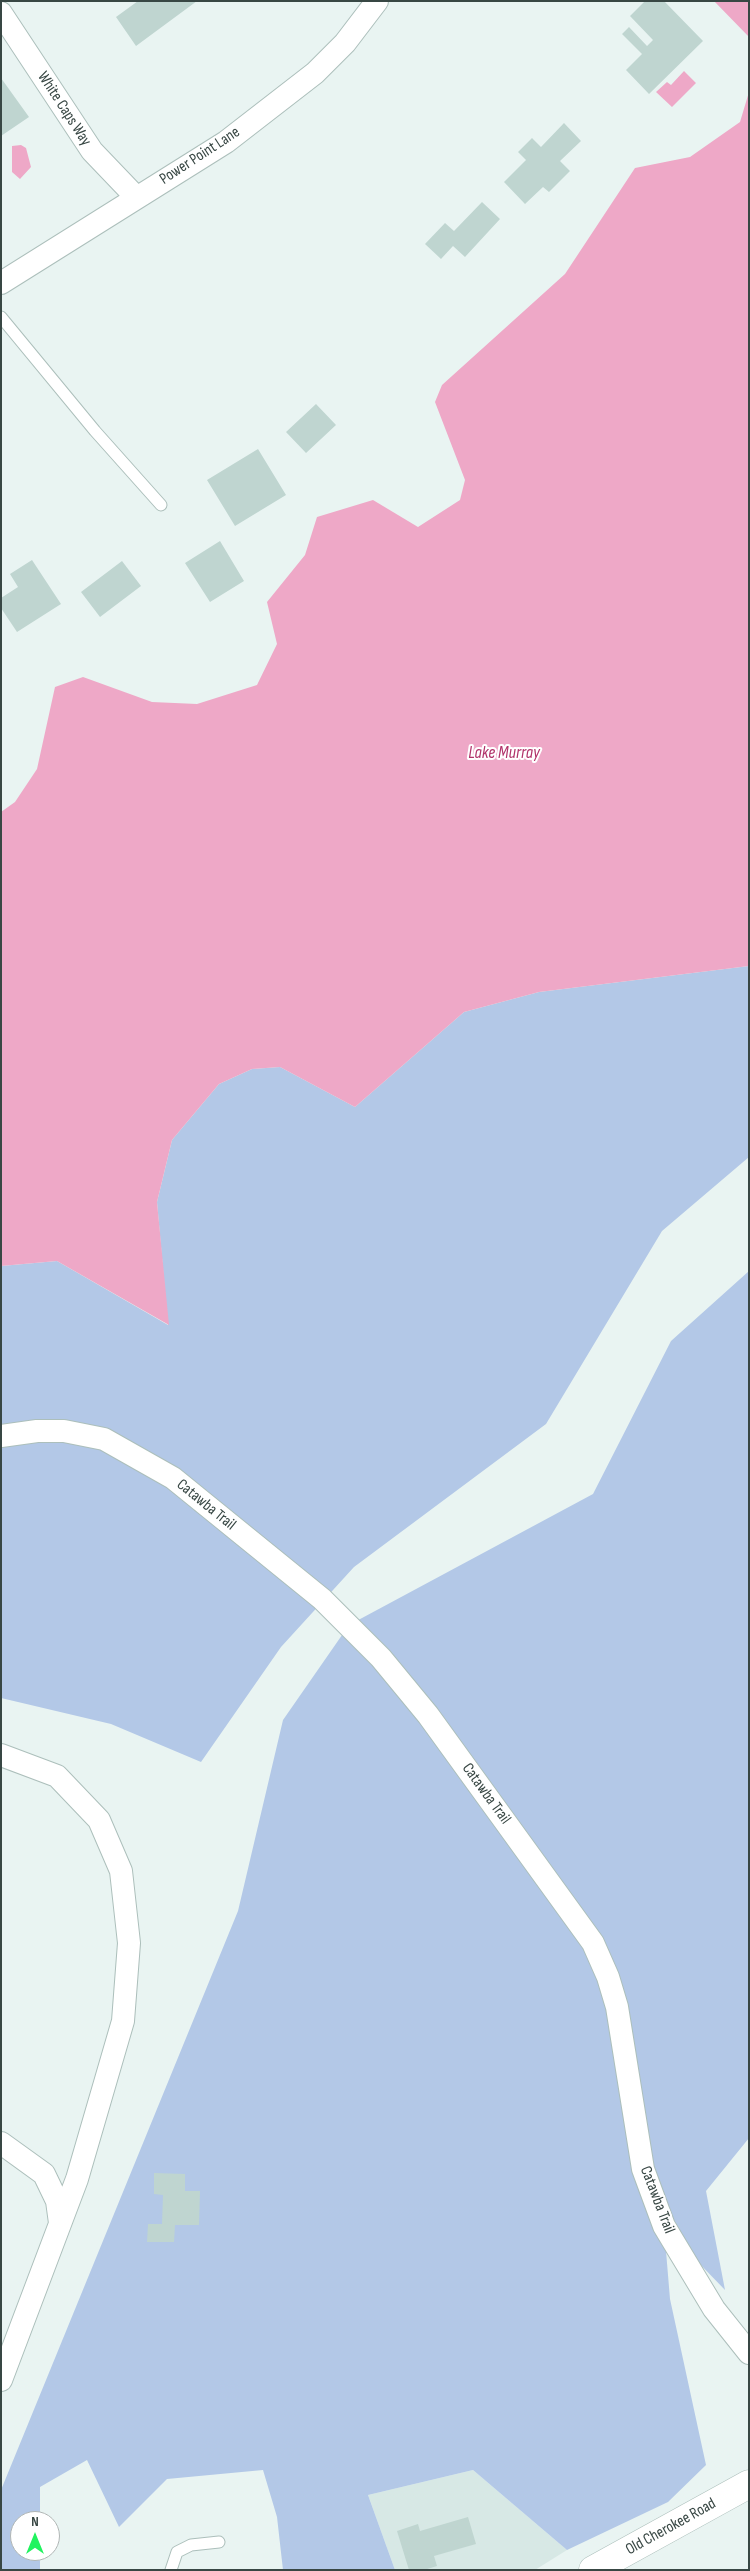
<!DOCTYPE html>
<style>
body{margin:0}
#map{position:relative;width:750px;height:2571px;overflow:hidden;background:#e9f4f2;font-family:"Sofia Sans Condensed",sans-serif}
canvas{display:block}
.frame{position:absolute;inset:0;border:2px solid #384744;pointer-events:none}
.north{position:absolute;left:10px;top:2511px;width:50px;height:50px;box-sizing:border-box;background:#fff;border:1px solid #afb5b4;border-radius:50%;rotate:0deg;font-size:14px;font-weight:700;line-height:20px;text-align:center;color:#384744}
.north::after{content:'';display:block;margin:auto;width:18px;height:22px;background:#21f35f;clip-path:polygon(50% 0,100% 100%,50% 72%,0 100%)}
</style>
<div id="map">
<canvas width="750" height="2571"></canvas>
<div class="frame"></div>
<div class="north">N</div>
</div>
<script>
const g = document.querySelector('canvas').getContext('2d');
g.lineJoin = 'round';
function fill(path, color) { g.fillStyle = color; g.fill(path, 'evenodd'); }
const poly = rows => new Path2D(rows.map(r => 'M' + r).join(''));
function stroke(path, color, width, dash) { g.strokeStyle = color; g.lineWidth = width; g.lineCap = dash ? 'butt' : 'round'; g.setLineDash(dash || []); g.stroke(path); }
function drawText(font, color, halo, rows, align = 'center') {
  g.font = font + ' "Sofia Sans Condensed",sans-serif'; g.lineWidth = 4; g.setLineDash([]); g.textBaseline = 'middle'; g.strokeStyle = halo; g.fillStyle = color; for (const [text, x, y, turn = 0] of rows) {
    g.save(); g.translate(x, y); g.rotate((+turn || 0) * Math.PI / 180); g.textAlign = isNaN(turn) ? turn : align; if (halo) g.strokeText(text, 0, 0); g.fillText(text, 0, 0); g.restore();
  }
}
fill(poly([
 [473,2470,567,2550,535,2570,395,2570,368,2495]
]), '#d7e8e5');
fill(poly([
 [749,966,749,1157,662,1231,546,1424,354,1567,281,1647,201,1762,111,1724,1,1698,1,1266,57,1261,168,1325,157,1202,172,1140,219,1084,252,1069,280,1067,355,1107,464,1012,539,992],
 [749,1271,749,2138,706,2191,725,2290,664,2227,670,2299,706,2465,668,2502,567,2550,473,2470,368,2495,395,2570,283,2570,277,2517,263,2470,167,2479,119,2527,87,2460,40,2487,40,2521,20,2521,20,2551,40,2551,40,2570,1,2570,1,2490,238,1911,283,1720,349,1625,593,1494,671,1341]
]), '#b3c8e7');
fill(poly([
 [714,1,749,1,749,37],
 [684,71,696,83,672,107,656,92,667,82,671,85],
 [749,92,749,966,539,992,464,1012,355,1107,280,1067,252,1069,219,1084,172,1140,157,1202,169,1325,57,1261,1,1266,1,812,15,802,37,769,55,687,83,677,152,702,197,704,257,685,277,644,267,602,305,555,317,517,373,500,418,527,460,500,465,480,435,402,442,385,565,274,635,168,690,157,740,122],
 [21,145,26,148,31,167,20,179,12,172,12,146]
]), '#eea8c7');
fill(poly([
 [138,1,197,1,136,46,116,17],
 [645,1,664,1,703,41,649,94,626,70,642,54,622,34,629,27,647,46,653,40,630,16],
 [1,78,29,117,1,136],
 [564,123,581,141,560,161,570,171,549,192,543,187,525,204,504,182,526,160,518,152,532,138,541,147],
 [482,202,500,219,465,257,453,246,441,259,425,244,445,223,454,231],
 [316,404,336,425,306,453,286,432],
 [258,449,286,495,235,526,207,480],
 [220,541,244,581,210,602,185,563],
 [32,560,61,604,17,632,1,608,1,598,18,587,10,574],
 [122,561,141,586,100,617,81,592],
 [154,2173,185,2174,185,2191,200,2191,199,2225,175,2225,174,2242,147,2242,148,2224,162,2224,163,2195,154,2194],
 [468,2517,476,2544,434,2556,437,2566,424,2570,409,2570,397,2531,418,2524,420,2531]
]), '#bfd5d0');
const service = poly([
 [1,317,95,431,161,505],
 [171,2570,177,2552,191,2545,219,2542]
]);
const minor = poly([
 [1,13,92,151,136,197],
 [1,283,226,142,315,73,345,43,377,1],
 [1,1436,37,1431,64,1431,104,1439,173,1478,322,1599,381,1658,428,1715,593,1943,608,1977,617,2007,643,2169,664,2226,714,2309,749,2353],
 [1,1755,57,1776,99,1820,121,1871,129,1943,123,2021,77,2179,1,2380],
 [1,2143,44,2174,57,2201,60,2223]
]);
const tertiary = poly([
 [593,2570,749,2484]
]);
stroke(service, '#acbfbb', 13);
stroke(minor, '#acbfbb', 24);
stroke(tertiary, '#acbfbb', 29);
stroke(service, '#fff', 11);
stroke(minor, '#fff', 22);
stroke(tertiary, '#fff', 28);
drawText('16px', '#384744', '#fff', [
 ["White Caps Way",64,109,57],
 ["Power Point Lane",200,156,-33],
 ["Catawba Trail",206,1505,39],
 ["Catawba Trail",486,1794,54],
 ["Catawba Trail",657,2200,69],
 ["Old Cherokee Road",671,2527,-29]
]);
drawText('italic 18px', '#b1336a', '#fff', [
 ["Lake Murray",504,753]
]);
</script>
